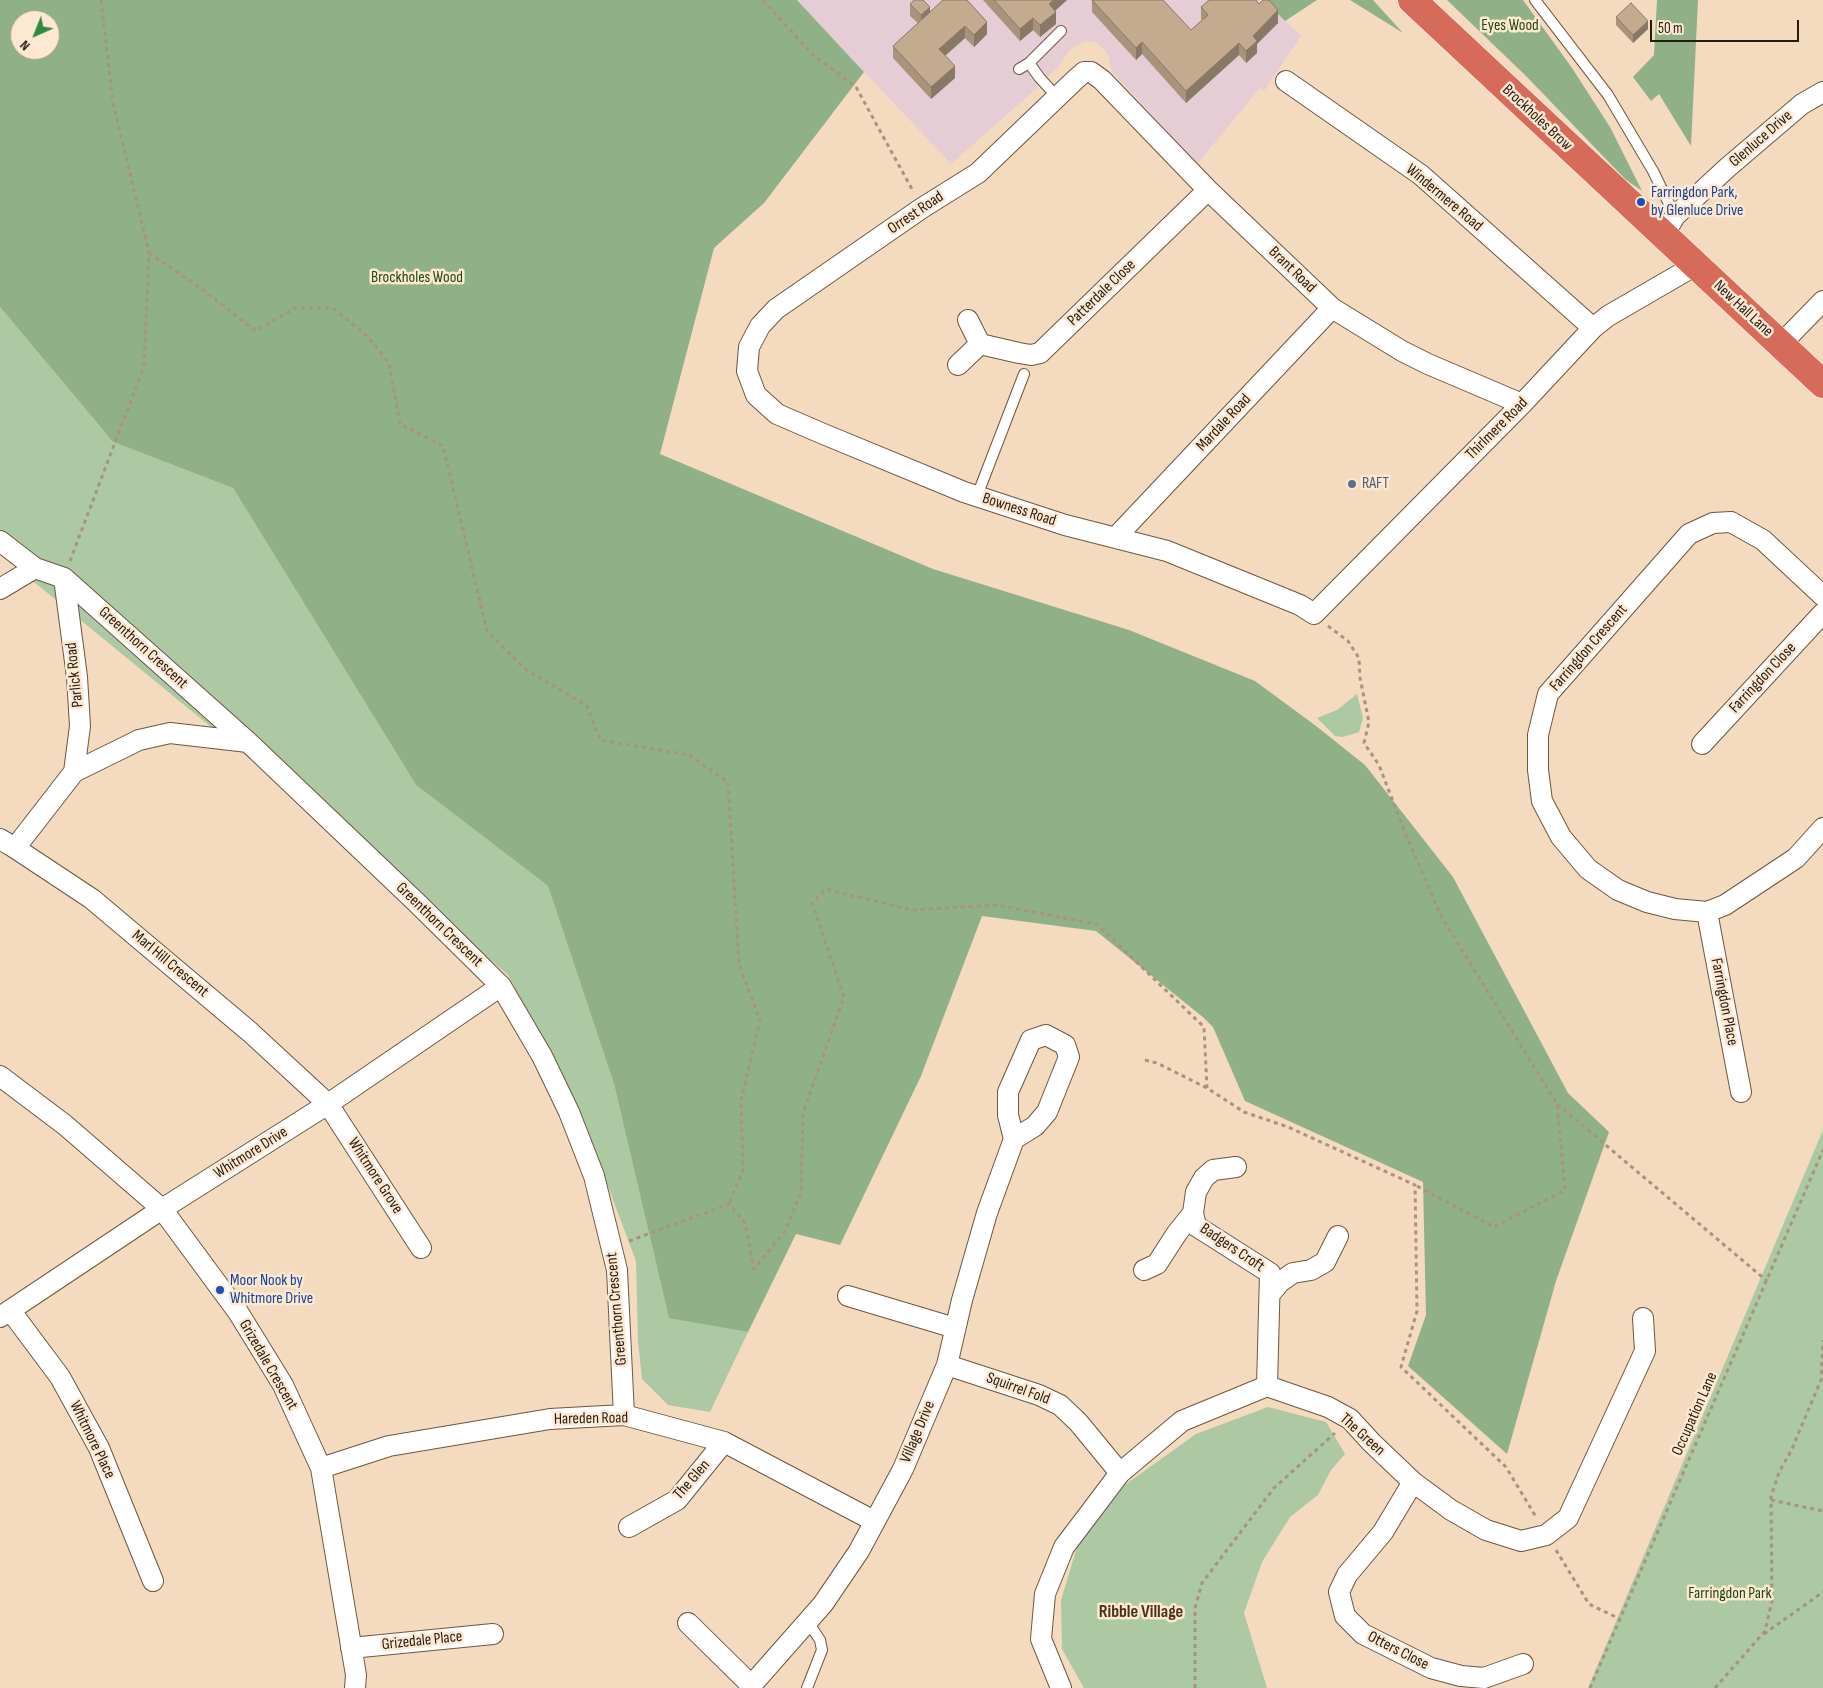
<!DOCTYPE html>
<style>
body{margin:0}
#map{position:relative;width:1823px;height:1688px;overflow:hidden;background:#f4dabe;font-family:"Sofia Sans Condensed",sans-serif}
canvas{display:block}
.north{position:absolute;left:10px;top:10px;width:50px;height:50px;box-sizing:border-box;background:#fde8d2;border:1px solid #a69685;border-radius:50%;rotate:224deg;font-size:14px;font-weight:700;line-height:20px;text-align:center;color:#241b11}
.north::after{content:'';display:block;margin:auto;width:18px;height:22px;background:#2b8a3d;clip-path:polygon(50% 0,100% 100%,50% 72%,0 100%)}
.scale{position:absolute;left:1650px;top:20px;width:149px;height:22px;box-sizing:border-box;border:2px solid #241b11;border-top:0;padding-left:6px;font-size:15px;line-height:18px;white-space:nowrap;color:#241b11;-webkit-text-stroke:4px #fde8d2;paint-order:stroke}
</style>
<div id="map">
<canvas width="1823" height="1688"></canvas>
<div class="north">N</div>
<div class="scale">50 m</div>
</div>
<script>
const g = document.querySelector('canvas').getContext('2d');
g.lineJoin = 'round';
function fill(path, color) { g.fillStyle = color; g.fill(path, 'evenodd'); }
const poly = rows => new Path2D(rows.map(r => 'M' + r).join(''));
function stroke(path, color, width, dash) { g.strokeStyle = color; g.lineWidth = width; g.lineCap = dash ? 'butt' : 'round'; g.setLineDash(dash || []); g.stroke(path); }
function drawText(font, color, halo, rows, align = 'center') {
  g.font = font + ' "Sofia Sans Condensed",sans-serif'; g.lineWidth = 5; g.setLineDash([]); g.textBaseline = 'middle'; g.strokeStyle = halo; g.fillStyle = color; for (const [text, x, y, turn = 0] of rows) {
    g.save(); g.translate(x, y); g.rotate((+turn || 0) * Math.PI / 180); g.textAlign = isNaN(turn) ? turn : align; if (halo) g.strokeText(text, 0, 0); g.fillText(text, 0, 0); g.restore();
  }
}
fill(poly([
 [797,0,1264,0,1301,36,1264,91,1260,88,1197,164,1112,72,1108,54,1100,45,1093,41,1084,42,1076,45,1069,51,1059,66,1037,88,951,164]
]), '#e6cdd5');
fill(poly([
 [0,307,113,442,233,488,416,785,548,886,614,1084,669,1317,748,1332,710,1412,668,1405,642,1379,638,1341,636,1261,580,1112,508,975,416,895,0,554],
 [1357,694,1363,718,1359,732,1343,737,1335,736,1317,718,1337,710],
 [1823,1130,1823,1688,1588,1688],
 [1268,1407,1326,1422,1345,1454,1331,1470,1318,1495,1290,1517,1262,1562,1244,1613,1267,1688,1084,1688,1062,1649,1061,1600,1078,1544,1126,1484,1196,1434]
]), '#acc9a4');
fill(poly([
 [0,0,797,0,864,72,764,203,714,248,660,454,933,569,1129,630,1255,681,1316,726,1365,765,1453,877,1568,1093,1609,1132,1556,1281,1507,1454,1408,1366,1426,1315,1423,1182,1245,1101,1213,1027,1204,1018,1096,931,982,916,921,1076,840,1245,796,1234,748,1332,669,1318,614,1084,548,886,416,785,233,488,113,442,0,307],
 [20,20,50,20,50,50,20,50],
 [1264,0,1317,0,1285,21],
 [1350,0,1373,0,1403,33],
 [1447,0,1523,0,1572,68,1610,127,1642,191,1625,179,1527,77],
 [1657,0,1698,0,1691,146,1659,94,1651,101,1633,77,1654,55]
]), '#90b188');
const lane = poly([
 [1535,0,1608,95,1653,171,1675,216],
 [1029,63,1061,31],
 [1019,69,1029,63,1039,77,1058,98],
 [977,496,1024,374],
 [807,1688,822,1650,820,1640,808,1622]
]);
const street = poly([
 [1286,81,1421,175,1593,328],
 [1664,235,1675,216,1727,168,1802,104,1823,92],
 [968,320,980,344],
 [1781,344,1823,301],
 [958,365,980,344,1019,353,1031,355,1040,353,1208,190],
 [1522,404,1428,364,1402,351,1332,308,1208,190,1102,80,1091,72,1084,72,1076,79,978,173,922,208,776,309,760,326,749,347,747,371,756,395,777,414,821,433,964,492,1065,525,1167,551,1300,605,1314,614,1522,404,1593,328,1608,316,1696,265],
 [1115,538,1332,308],
 [0,541,35,568,64,578,248,742,416,902,501,986,542,1056,569,1112,594,1176,617,1270,624,1415],
 [0,589,35,568],
 [1823,596,1763,540,1731,522,1713,523,1689,534,1548,694,1538,735,1538,770,1542,801,1561,837,1588,869,1618,890,1647,902,1675,909,1707,912,1725,905,1796,858,1823,828],
 [1702,744,1823,613],
 [74,772,139,740,170,733,248,742],
 [0,839,15,848,92,899,250,1032,328,1104,421,1248],
 [15,848,74,772,80,726,77,677,64,578],
 [1707,912,1741,1092],
 [0,1076,65,1125,162,1209,238,1312,283,1385,321,1468,356,1675,355,1688],
 [1236,1167,1213,1170,1204,1178,1196,1192,1193,1213,1196,1226,1270,1273,1267,1386],
 [1144,1270,1157,1264,1177,1233,1193,1213],
 [1270,1294,1280,1282,1293,1273,1311,1270,1325,1262,1338,1236],
 [848,1296,955,1328],
 [10,1310,60,1377,99,1448,153,1581],
 [0,1317,162,1209,328,1104,501,986],
 [947,1365,1039,1395,1060,1405,1078,1422,1120,1473],
 [321,1468,389,1446,550,1419,624,1415,724,1442,874,1521],
 [1413,1482,1383,1532,1347,1575,1339,1592,1345,1616,1363,1634,1431,1668,1461,1676,1484,1678,1523,1664],
 [629,1527,677,1500,724,1442],
 [688,1623,751,1685],
 [351,1648,493,1634],
 [749,1688,823,1604,859,1551,903,1469,947,1365,962,1300,987,1213,1014,1139,1008,1115,1008,1092,1031,1040,1046,1035,1065,1045,1069,1057,1047,1112,1035,1126,1014,1139],
 [1061,1688,1041,1639,1045,1594,1064,1547,1120,1473,1182,1421,1267,1386,1328,1407,1350,1419,1372,1443,1413,1482,1451,1510,1486,1530,1521,1541,1546,1535,1568,1518,1645,1351,1643,1318]
]);
const highway = poly([
 [1412,0,1823,384]
]);
stroke(lane, '#6d573e', 12);
stroke(street, '#6d573e', 22);
stroke(highway, '#fff', 29);
stroke(poly([
 [763,0,812,54,856,87,913,191],
 [149,253,203,290,256,331,295,308,333,308,368,337,389,363,400,424,443,446,487,631,525,669,587,706,600,740,689,755,728,782,739,964,760,1021,741,1100,743,1170,729,1204],
 [70,561,144,366,149,253,113,103,101,0],
 [1328,626,1348,641,1359,658,1360,678,1369,722,1364,743,1379,765,1404,830,1441,916,1557,1104,1565,1190,1494,1227,1415,1185],
 [1145,1060,1157,1063,1207,1088,1244,1112,1288,1127,1415,1185,1417,1311,1401,1367,1506,1467,1536,1517],
 [1557,1104,1767,1281],
 [629,1241,729,1204,745,1223,754,1269,785,1231,801,1192,803,1113,844,997,812,903,826,889,912,910,996,905,1097,924,1204,1027,1207,1088],
 [1771,1500,1823,1511],
 [1556,1550,1589,1604,1620,1619],
 [1764,1634,1823,1592],
 [1195,1688,1195,1608,1202,1583,1274,1488,1335,1433],
 [1590,1688,1823,1150],
 [1715,1688,1765,1631,1772,1601,1771,1497,1779,1472,1791,1451,1821,1380,1823,1340]
]), '#a7937e', 3, [4, 4]);
stroke(lane, '#fff', 10);
stroke(street, '#fff', 20);
stroke(highway, '#d76b59', 28);
fill(poly([
 [983,0,1067,0,1055,11,1056,24,1040,37,1033,30,1020,41],
 [1092,0,1163,0,1191,30,1202,20,1201,19,1201,7,1278,23,1257,44,1257,53,1246,63,1239,55,1186,103,1142,54,1136,60,1092,12],
 [910,4,987,34,974,47,965,38,945,56,955,78,931,99,893,58,893,46,918,23,910,16],
 [1616,17,1648,29,1633,43,1616,25]
]), '#a9937c');
fill(poly([
 [1054,0,1067,0,1049,16,1049,4],
 [930,7,930,19,921,27,921,15],
 [1278,10,1278,23,1257,44,1257,53,1246,63,1246,51,1253,36],
 [1056,12,1056,24,1040,37,1040,25],
 [1033,18,1033,30,1020,41,1020,29],
 [1648,21,1648,29,1633,43,1633,35],
 [987,22,987,34,974,47,974,35],
 [965,26,965,38,939,61,939,49],
 [1142,42,1142,54,1136,60,1136,48],
 [1239,43,1239,55,1186,103,1186,91],
 [955,66,955,78,931,99,931,87]
]), '#897865');
const building = poly([
 [914,0,923,0,930,7,921,15,910,4,914,0],
 [943,0,967,0,987,22,974,35,965,26,939,49,955,66,931,87,893,46,943,0],
 [994,0,1054,0,1049,4,1056,12,1040,25,1033,18,1020,29,994,0],
 [1092,0,1163,0,1191,30,1208,15,1201,7,1209,0,1256,0,1259,4,1263,0,1269,0,1278,10,1253,36,1257,41,1246,51,1239,43,1186,91,1142,42,1136,48,1092,0],
 [1631,3,1648,21,1633,35,1616,17,1631,3]
]);
fill(building, '#c4ab90');
stroke(building, '#897865', 1);
for (const [x, y, r, color] of [
 [1641,202,5,"#1a4fb4"],
 [1352,484,5,"#5c6f8a"],
 [220,1290,5,"#1a4fb4"]
]) { const dot = new Path2D(); dot.arc(x, y, r, 0, 2 * Math.PI); g.fillStyle = color; g.fill(dot); stroke(dot, '#fde8d2', 2); }
drawText('16px', '#1d480f', '#fde8d2', [
 ["Eyes Wood",1510,26],
 ["Brockholes Wood",417,278],
 ["Farringdon Park",1730,1594]
]);
drawText('16px', '#241b11', '#fde8d2', [
 ["Brockholes Brow",1537,118,43],
 ["Glenluce Drive",1761,139,-41],
 ["Windermere Road",1444,198,40],
 ["Orrest Road",916,213,-34],
 ["Brant Road",1292,270,44],
 ["Patterdale Close",1102,293,-44],
 ["New Hall Lane",1743,309,43],
 ["Mardale Road",1224,423,-47],
 ["Thirlmere Road",1497,429,-45],
 ["Bowness Road",1019,510,18],
 ["Greenthorn Crescent",143,648,42],
 ["Farringdon Crescent",1589,648,-49],
 ["Parlick Road",75,675,-96],
 ["Farringdon Close",1763,678,-47],
 ["Greenthorn Crescent",439,925,44],
 ["Marl Hill Crescent",170,964,40],
 ["Farringdon Place",1724,1002,79],
 ["Whitmore Drive",251,1153,-32],
 ["Whitmore Grove",375,1176,57],
 ["Badgers Croft",1232,1248,34],
 ["Greenthorn Crescent",617,1309,-95],
 ["Grizedale Crescent",268,1365,60],
 ["Squirrel Fold",1018,1389,20],
 ["Occupation Lane",1695,1414,-66],
 ["Hareden Road",591,1419,-1],
 ["Village Drive",918,1432,-67],
 ["The Green",1362,1435,42],
 ["Whitmore Place",92,1440,64],
 ["The Glen",692,1480,-49],
 ["Grizedale Place",422,1641,-6],
 ["Otters Close",1398,1651,27]
]);
drawText('16px', '#164399', '#fde8d2', [
 ["Farringdon Park,",1651,193],
 ["by Glenluce Drive",1651,211],
 ["Moor Nook by",230,1281],
 ["Whitmore Drive",230,1299]
], 'left');
drawText('16px', '#4e5e75', '#fde8d2', [
 ["RAFT",1362,484]
], 'left');
drawText('bold 18px', '#48341c', '#fde8d2', [
 ["Ribble Village",1141,1612]
]);
</script>
